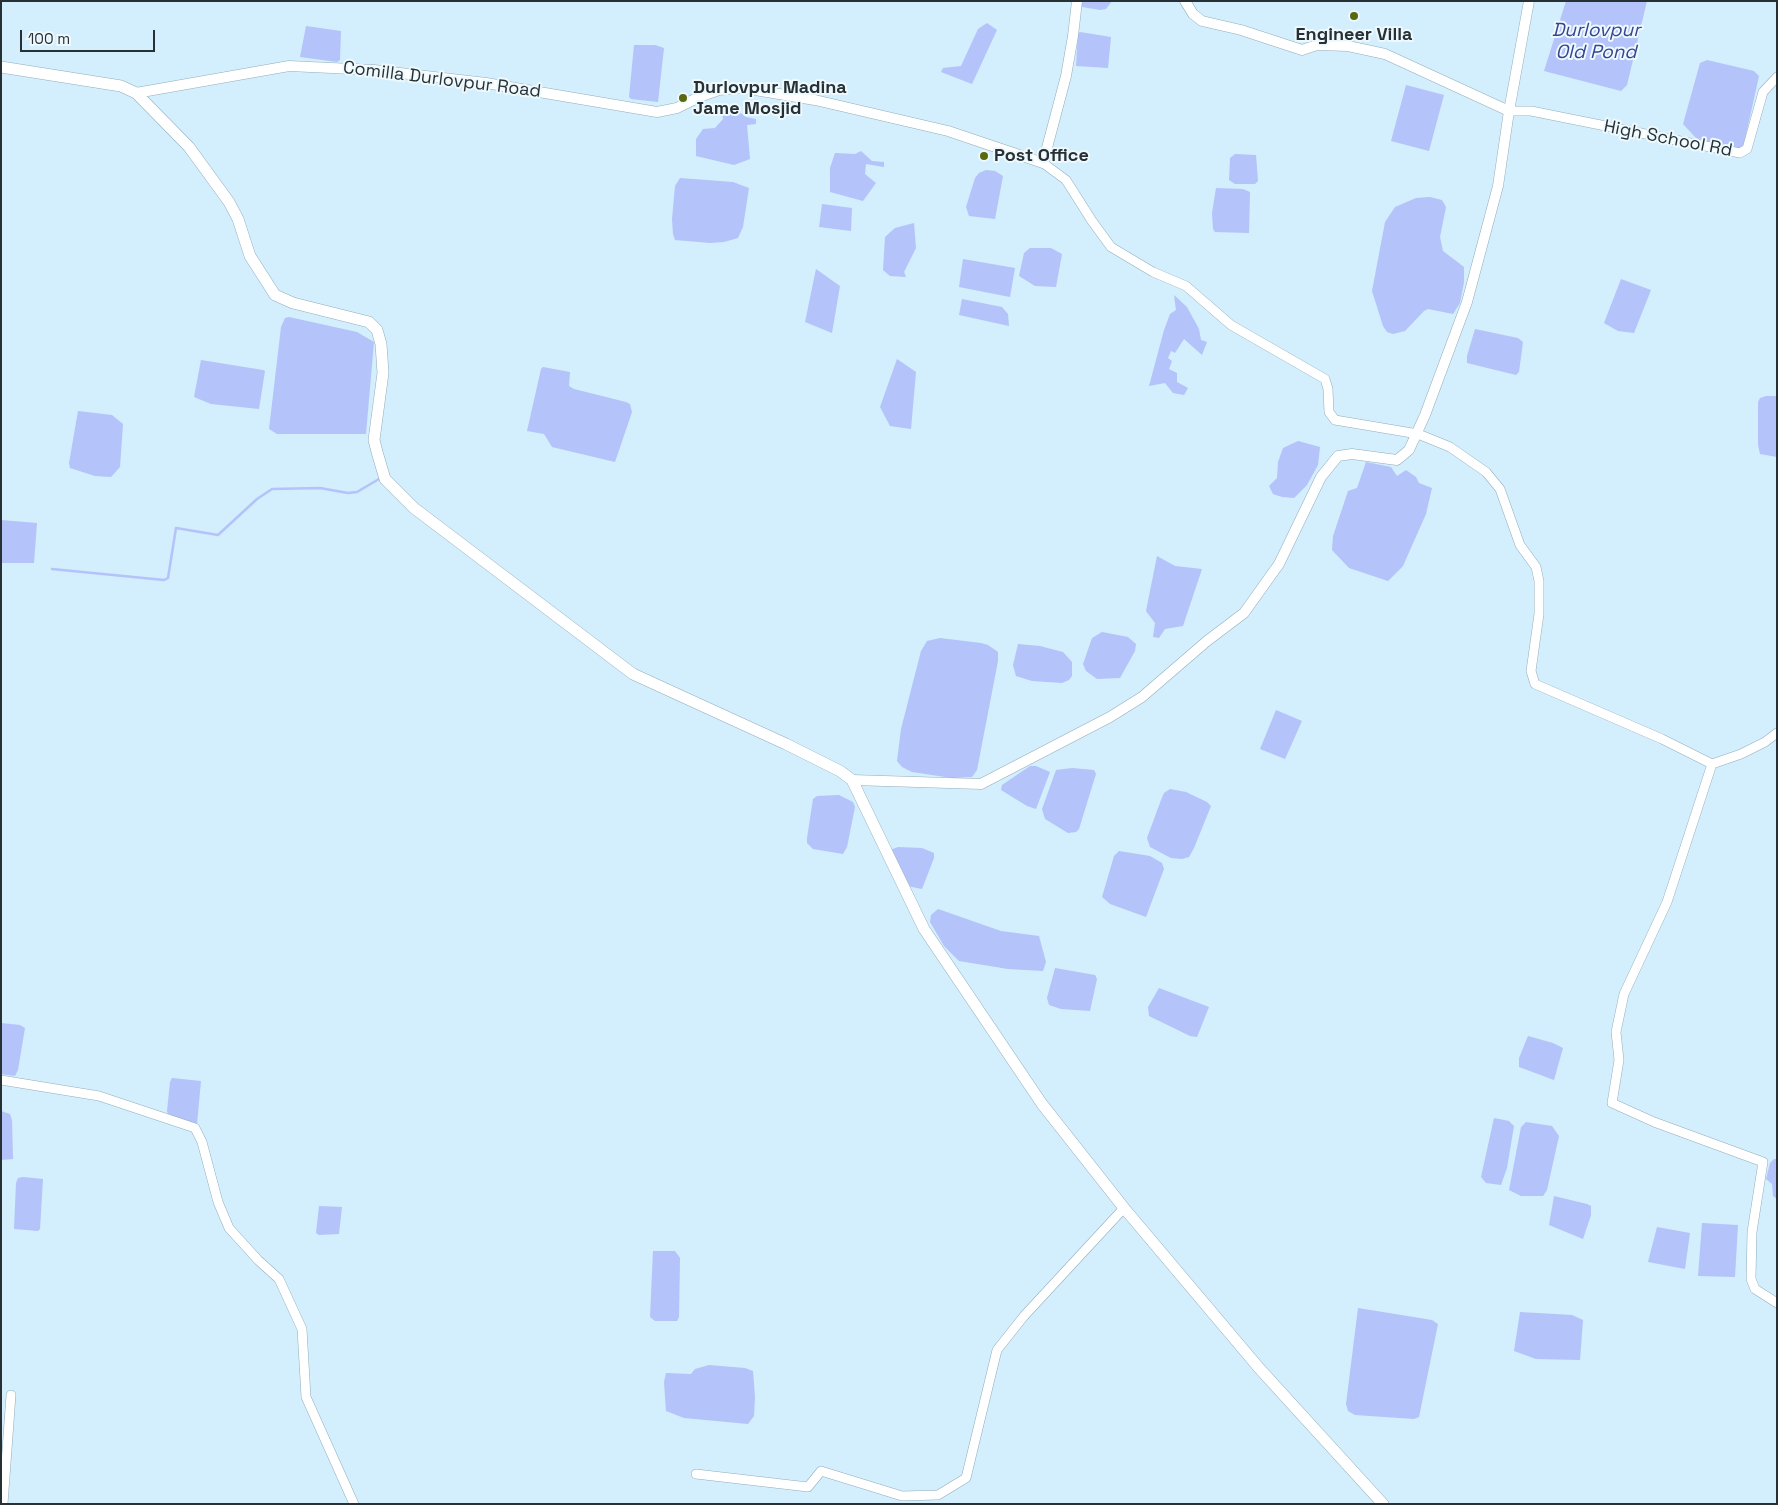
<!DOCTYPE html>
<style>
body{margin:0}
#map{position:relative;width:1778px;height:1505px;overflow:hidden;background:#d3eefc;font-family:"Space Grotesk",sans-serif}
canvas{display:block}
.frame{position:absolute;inset:0;border:2px solid #263035;pointer-events:none}
.scale{position:absolute;left:20px;top:30px;width:135px;height:22px;box-sizing:border-box;border:2px solid #263035;border-top:0;padding-left:6px;font-size:15px;line-height:18px;white-space:nowrap;color:#263035;-webkit-text-stroke:4px #eef9fe;paint-order:stroke}
</style>
<div id="map">
<canvas width="1778" height="1505"></canvas>
<div class="frame"></div>
<div class="scale">100 m</div>
</div>
<script>
const g = document.querySelector('canvas').getContext('2d');
g.lineJoin = 'round';
function fill(path, color) { g.fillStyle = color; g.fill(path, 'evenodd'); }
const poly = rows => new Path2D(rows.map(r => 'M' + r).join(''));
function stroke(path, color, width, dash) { g.strokeStyle = color; g.lineWidth = width; g.lineCap = dash ? 'butt' : 'round'; g.setLineDash(dash || []); g.stroke(path); }
function drawText(font, color, halo, rows, align = 'center') {
  g.font = font + ' "Space Grotesk",sans-serif'; g.lineWidth = 4; g.setLineDash([]); g.textBaseline = 'middle'; g.strokeStyle = halo; g.fillStyle = color; for (const [text, x, y, turn = 0] of rows) {
    g.save(); g.translate(x, y); g.rotate((+turn || 0) * Math.PI / 180); g.textAlign = isNaN(turn) ? turn : align; if (halo) g.strokeText(text, 0, 0); g.fillText(text, 0, 0); g.restore();
  }
}
fill(poly([
 [1082,1,1112,1,1106,9,1100,10,1082,7],
 [1566,1,1647,1,1627,85,1621,91,1544,71],
 [987,23,997,30,972,84,941,72,943,68,961,66,978,29],
 [306,26,341,31,340,60,337,62,300,57],
 [1080,32,1111,37,1108,68,1076,66,1078,33],
 [634,45,655,45,664,48,658,102,631,99,629,97],
 [1707,60,1754,71,1759,76,1743,148,1737,149,1697,139,1683,124,1700,63],
 [1406,85,1444,95,1429,151,1391,141],
 [737,110,746,117,756,119,756,124,747,125,750,159,734,165,696,156,696,139,703,129,715,128,723,119,722,111],
 [861,151,872,161,884,162,884,167,866,164,865,174,876,183,863,201,830,192,830,168,835,153,855,154],
 [1235,154,1256,155,1258,181,1255,184,1235,184,1229,180,1230,158],
 [986,170,995,171,1003,176,995,219,969,216,966,207,975,178,979,173],
 [680,178,733,182,749,188,743,227,738,238,724,242,710,243,675,240,673,234,672,219,675,186],
 [1216,188,1243,189,1250,192,1249,233,1215,232,1213,229,1212,213],
 [1430,197,1442,200,1446,207,1440,237,1443,251,1464,267,1464,282,1460,303,1453,314,1428,309,1424,311,1405,331,1393,334,1387,332,1383,326,1372,291,1385,222,1395,207,1416,198],
 [822,204,852,208,851,231,819,227],
 [914,223,916,248,904,272,906,277,890,276,883,270,885,237,895,228],
 [1030,248,1051,248,1062,254,1056,287,1035,286,1019,276,1024,253],
 [963,259,1015,268,1010,297,959,287],
 [816,269,840,286,832,333,805,322],
 [1621,279,1651,290,1634,333,1618,331,1604,323],
 [1174,295,1187,307,1199,329,1201,340,1207,342,1202,355,1184,339,1175,353,1171,351,1168,358,1172,361,1169,369,1177,373,1177,382,1188,388,1184,395,1173,393,1165,383,1149,386,1164,330,1170,314,1176,310],
 [962,299,1002,307,1008,314,1009,326,959,315],
 [289,317,357,332,374,342,366,434,277,434,269,429,281,327,285,318],
 [1475,329,1518,338,1523,342,1519,372,1516,375,1467,363,1467,356],
 [897,359,916,372,911,429,890,426,880,407],
 [201,360,263,370,265,371,259,409,211,404,194,397],
 [543,367,570,372,569,386,574,389,626,402,630,404,632,412,615,462,552,447,544,434,527,431,541,369],
 [1766,396,1777,396,1777,457,1760,454,1758,445,1758,402,1760,398],
 [78,411,112,415,123,424,120,467,111,477,95,476,70,468,69,463],
 [1298,441,1320,447,1318,465,1307,485,1294,498,1282,497,1273,494,1269,486,1277,478,1278,462,1283,448],
 [1366,462,1391,467,1397,476,1406,470,1416,477,1419,483,1432,488,1426,514,1403,566,1388,581,1349,568,1332,550,1333,536,1348,491,1357,488],
 [1,520,37,523,34,563,1,563],
 [1157,556,1175,566,1202,569,1183,626,1165,629,1159,638,1153,637,1155,623,1146,611],
 [1102,632,1128,637,1136,644,1135,651,1120,678,1097,679,1086,671,1083,664,1092,638],
 [940,638,981,643,988,645,998,652,998,661,977,770,972,777,952,778,912,772,902,767,897,761,901,729,921,651,927,641],
 [1018,644,1040,646,1063,652,1072,662,1072,676,1069,680,1062,683,1032,681,1016,676,1013,665],
 [1276,710,1302,721,1285,759,1260,749],
 [1030,766,1036,766,1050,772,1036,809,1027,806,1001,790,1002,785],
 [1072,768,1094,770,1096,774,1079,829,1076,832,1068,833,1045,819,1042,809,1056,770],
 [1170,789,1186,792,1207,802,1211,806,1194,848,1189,857,1182,859,1171,858,1150,847,1147,838,1161,800,1164,793],
 [839,795,853,802,855,807,847,847,843,854,813,849,807,843,807,838,813,799,817,796],
 [898,847,922,848,934,853,934,858,922,889,907,886,890,850],
 [1119,851,1150,856,1162,863,1164,869,1146,917,1110,904,1102,897,1114,856],
 [938,909,1001,931,1039,936,1046,962,1043,971,1008,969,959,961,944,946,930,922,931,915],
 [1055,968,1095,975,1097,979,1090,1011,1061,1009,1049,1005,1047,998],
 [1159,988,1209,1007,1197,1037,1190,1036,1149,1016,1148,1007],
 [1,1023,20,1025,25,1028,18,1070,15,1076,1,1074],
 [1528,1036,1553,1043,1563,1048,1554,1080,1519,1067,1519,1058],
 [172,1078,201,1081,197,1124,169,1117,167,1111,170,1082],
 [1,1111,10,1114,12,1120,13,1159,1,1160],
 [1494,1118,1509,1121,1514,1126,1507,1168,1501,1185,1486,1183,1481,1177],
 [1526,1122,1552,1126,1559,1136,1547,1190,1543,1196,1521,1196,1509,1190,1521,1127],
 [1774,1159,1777,1159,1777,1199,1773,1196,1772,1184,1766,1179,1770,1163],
 [23,1177,43,1179,40,1229,38,1231,14,1229,16,1183,18,1178],
 [1554,1196,1587,1204,1591,1206,1591,1215,1583,1239,1549,1225],
 [319,1206,342,1207,339,1234,319,1235,316,1233],
 [1702,1223,1738,1225,1735,1277,1698,1276],
 [1657,1227,1690,1233,1685,1269,1648,1262],
 [653,1251,675,1251,680,1258,679,1317,677,1321,655,1321,650,1317],
 [1358,1308,1432,1320,1438,1324,1419,1417,1414,1419,1355,1415,1348,1411,1346,1404],
 [1520,1312,1572,1315,1583,1320,1580,1360,1536,1359,1514,1351],
 [709,1365,745,1368,753,1371,755,1397,754,1416,748,1424,684,1418,666,1411,664,1382,666,1373,691,1374,695,1369]
]), '#b4c3f9');
stroke(poly([
 [52,569,164,580,168,578,176,528,218,535,257,499,272,489,320,488,348,493,357,492,379,479]
]), '#b4c3f9', 2.5);
const minor = poly([
 [1509,111,1531,111,1740,153,1747,149,1763,92,1777,77],
 [1043,163,1066,180,1092,221,1111,247,1153,272,1186,286,1231,325,1325,379,1328,389,1329,412,1335,420,1418,434,1450,447,1486,472,1500,489,1520,545,1536,567,1539,581,1539,614,1531,671,1535,684,1662,739,1712,764,1741,754,1765,742,1777,733],
 [1712,764,1667,902,1624,994,1616,1032,1619,1060,1612,1103,1654,1122,1763,1162,1752,1232,1751,1279,1755,1289,1777,1303],
 [1,1080,99,1096,195,1128,202,1142,218,1202,229,1228,258,1260,279,1279,302,1329,306,1397,354,1504],
 [696,1474,808,1487,821,1471,902,1496,938,1495,966,1478,997,1350,1024,1316,1124,1208],
 [3,1504,11,1395]
]);
const tertiary = poly([
 [1185,1,1193,14,1202,21,1241,30,1302,50,1317,45,1348,46,1385,54,1509,111],
 [136,93,289,66,374,70,486,83,657,112,677,108,699,97,719,90,743,88,815,100,948,131,1043,163,1066,76,1073,36,1077,1],
 [852,780,981,784,1110,717,1142,697,1207,641,1244,613,1279,564,1321,477,1338,456,1352,454,1397,460,1409,450,1425,415,1467,302,1498,186,1509,111,1529,1]
]);
const secondary = poly([
 [1,67,121,86,136,93,189,147,229,202,238,219,250,256,275,295,293,303,369,322,377,330,381,344,383,373,374,440,377,452,385,479,414,508,633,674,786,744,840,771,852,780,924,929,1042,1104,1124,1208,1259,1368,1383,1504]
]);
stroke(minor, '#93adba', 10);
stroke(tertiary, '#93adba', 11);
stroke(secondary, '#93adba', 12);
stroke(minor, '#fff', 9);
stroke(tertiary, '#fff', 10);
stroke(secondary, '#fff', 11);
for (const [x, y, r, color] of [
 [1354,16,5,"#5a680f"],
 [683,98,5,"#5a680f"],
 [984,156,5,"#5a680f"]
]) { const dot = new Path2D(); dot.arc(x, y, r, 0, 2 * Math.PI); g.fillStyle = color; g.fill(dot); stroke(dot, '#eef9fe', 2); }
drawText('bold 18px', '#263035', '#eef9fe', [
 ["Engineer Villa",1354,35,"center"],
 ["Durlovpur Madina",693,88],
 ["Jame Mosjid",693,109],
 ["Post Office",994,156]
], 'left');
drawText('18px', '#263035', '#eef9fe', [
 ["Comilla Durlovpur Road",442,80,7],
 ["High School Rd",1668,139,11]
]);
drawText('italic 19px', '#364491', '#eef9fe', [
 ["Durlovpur",1596,31],
 ["Old Pond",1596,53]
]);
</script>
